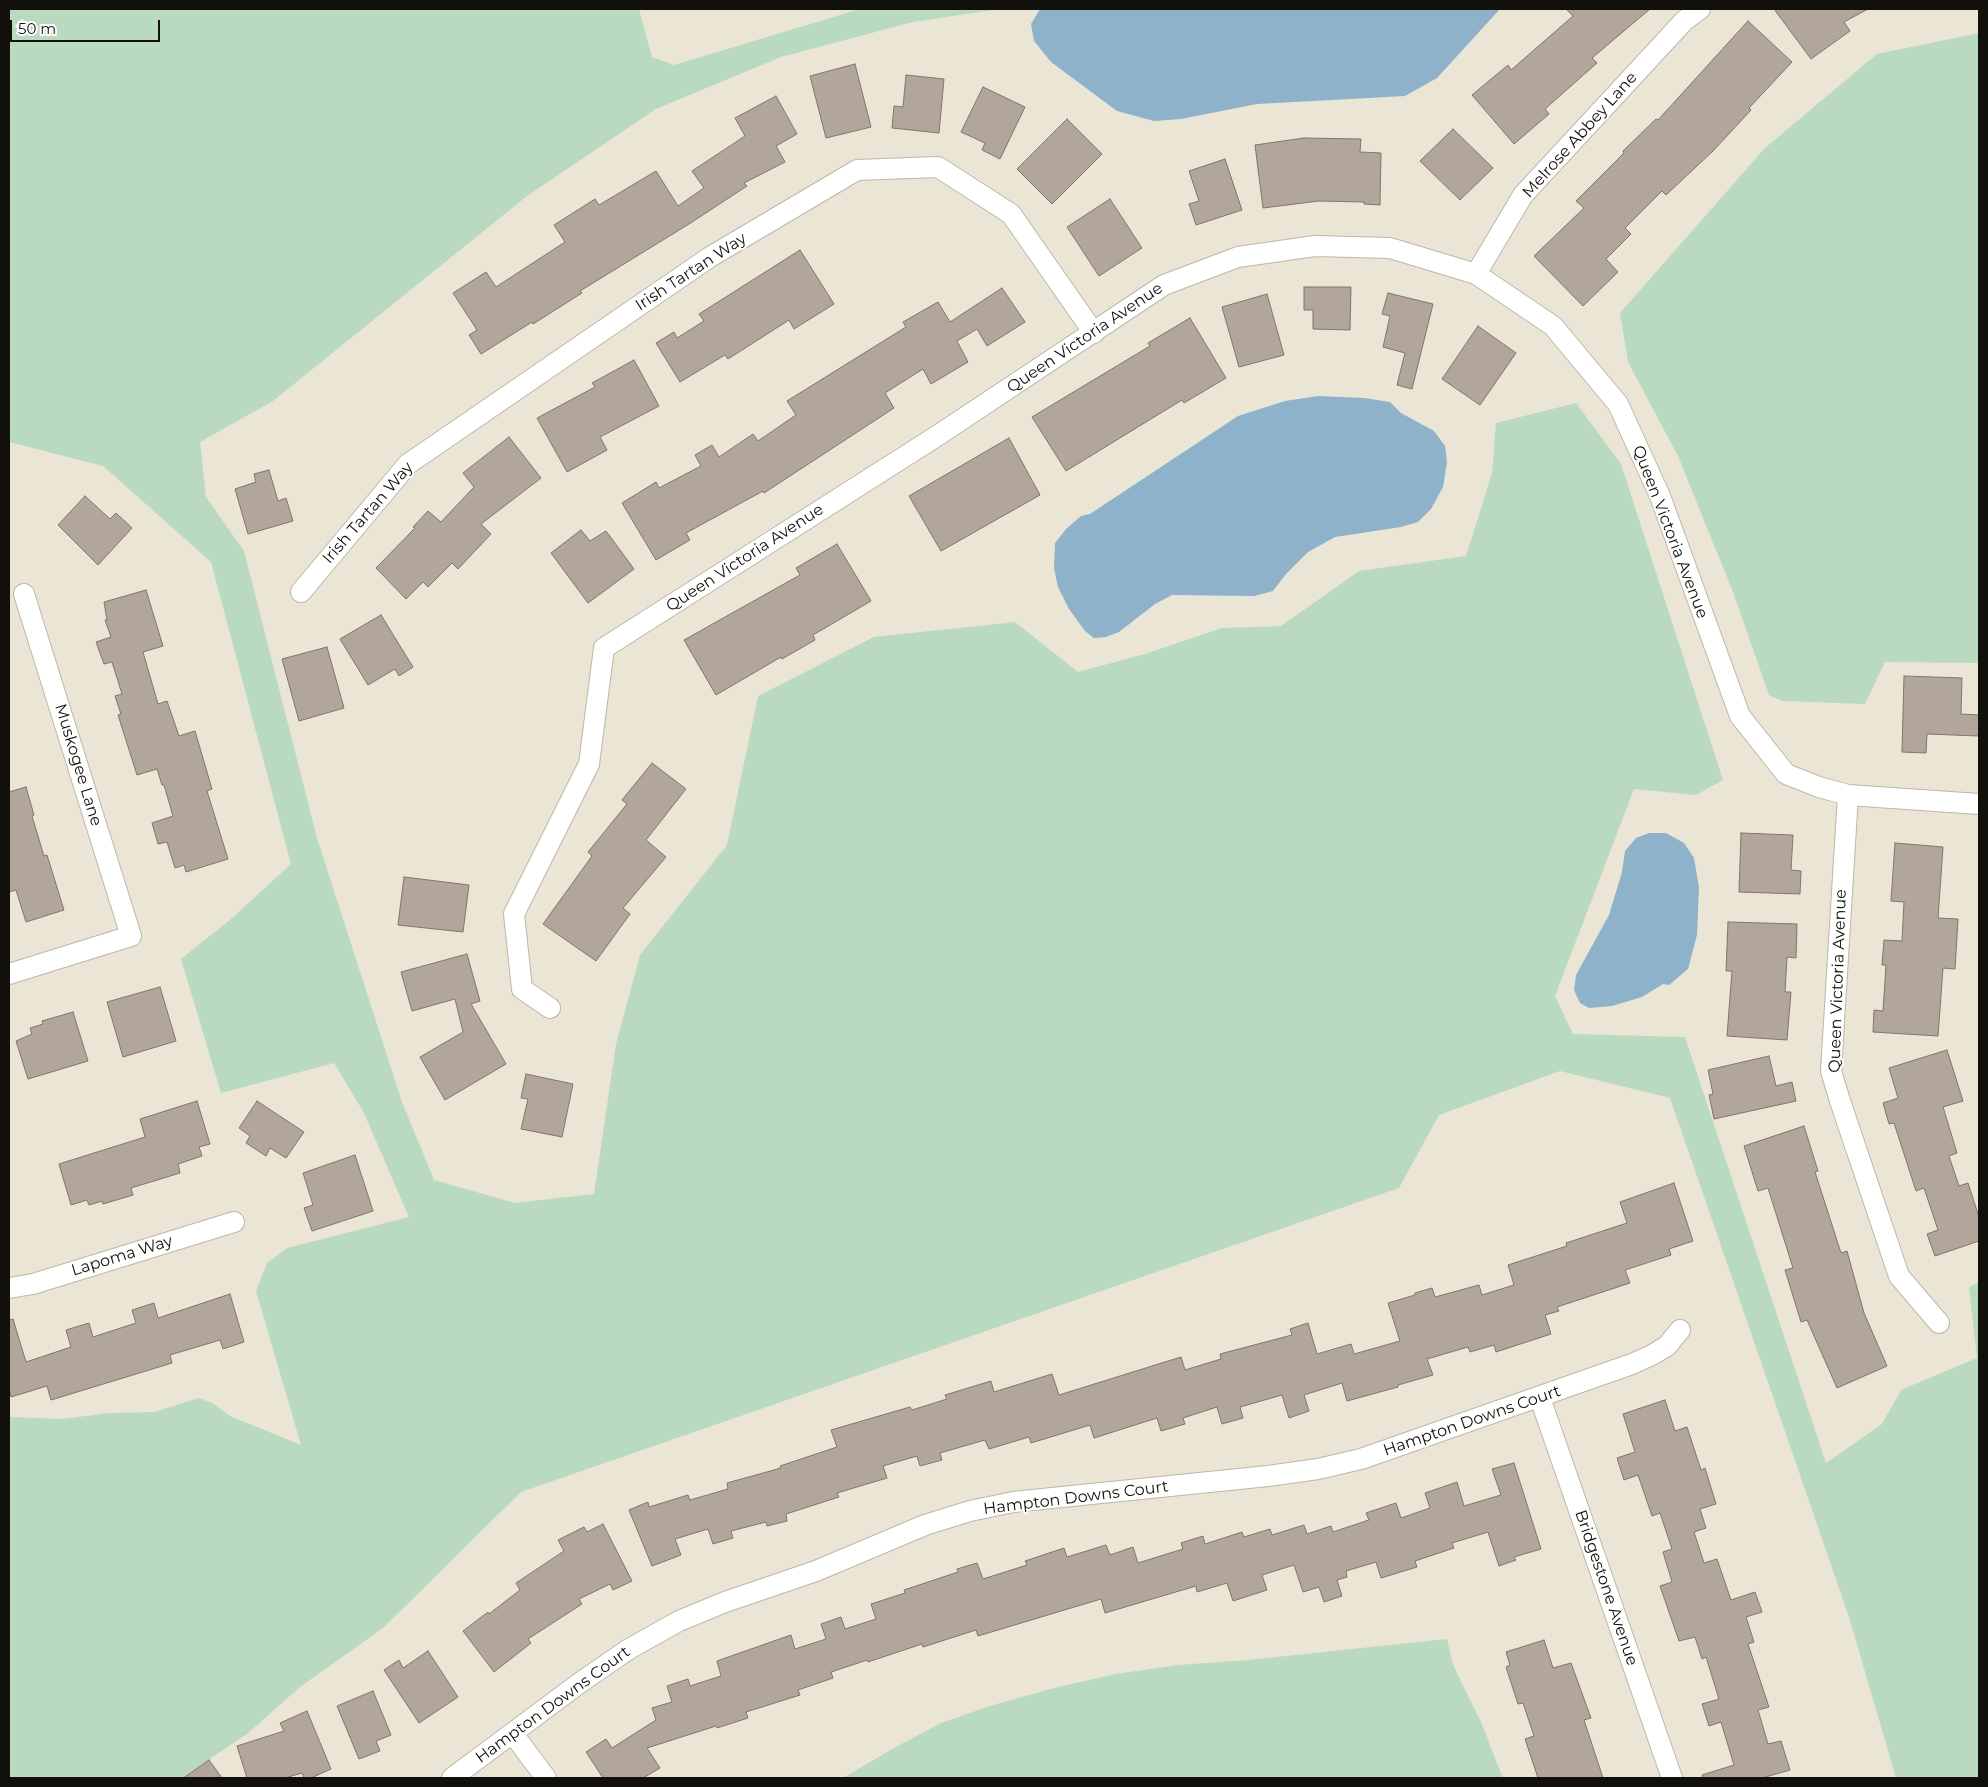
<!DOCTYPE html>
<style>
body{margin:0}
#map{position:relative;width:1988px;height:1787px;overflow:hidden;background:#eae5d5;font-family:Montserrat,sans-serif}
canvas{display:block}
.frame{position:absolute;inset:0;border:10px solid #11100a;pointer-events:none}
.scale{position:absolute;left:10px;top:20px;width:150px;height:22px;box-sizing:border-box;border:2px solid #11100a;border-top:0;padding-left:6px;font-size:15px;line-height:18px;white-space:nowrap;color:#11100a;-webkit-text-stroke:4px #fff;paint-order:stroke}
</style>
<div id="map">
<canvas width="1988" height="1787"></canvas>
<div class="frame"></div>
<div class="scale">50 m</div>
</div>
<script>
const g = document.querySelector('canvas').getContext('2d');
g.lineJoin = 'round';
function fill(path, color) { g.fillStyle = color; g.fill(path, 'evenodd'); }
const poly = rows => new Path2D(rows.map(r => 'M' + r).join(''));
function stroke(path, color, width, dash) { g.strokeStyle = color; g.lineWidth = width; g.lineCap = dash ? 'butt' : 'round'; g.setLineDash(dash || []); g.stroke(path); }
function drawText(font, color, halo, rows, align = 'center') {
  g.font = font + ' Montserrat,sans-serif'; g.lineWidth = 4; g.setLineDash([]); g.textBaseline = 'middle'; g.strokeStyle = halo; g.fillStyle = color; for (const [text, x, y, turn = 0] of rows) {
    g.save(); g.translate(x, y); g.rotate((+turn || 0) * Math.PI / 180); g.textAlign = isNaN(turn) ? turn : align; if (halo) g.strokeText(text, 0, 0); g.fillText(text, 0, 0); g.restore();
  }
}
fill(poly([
 [9,9,639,9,652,57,674,65,860,9,1000,9,913,22,781,57,656,109,527,196,273,401,200,442,206,497,244,551,317,838,402,1102,434,1180,515,1203,594,1194,616,1044,640,955,727,845,758,696,874,637,1015,622,1078,672,1145,654,1222,628,1281,626,1359,571,1466,556,1492,473,1496,423,1576,403,1621,464,1723,780,1696,795,1634,789,1555,996,1573,1034,1685,1037,1826,1463,1882,1424,1901,1390,1977,1358,1969,1287,1979,1282,1979,1778,1896,1778,1849,1617,1670,1098,1560,1071,1439,1115,1399,1188,521,1492,383,1628,300,1687,247,1734,181,1778,9,1778,9,1417,61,1419,111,1413,154,1412,199,1398,212,1403,230,1416,301,1445,256,1291,267,1263,287,1248,409,1217,363,1111,334,1063,221,1093,181,959,231,919,291,864,211,562,103,466,9,442],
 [1979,33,1979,663,1885,662,1865,704,1782,701,1769,695,1733,592,1678,456,1628,362,1620,313,1765,148,1877,54],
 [1447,1639,1453,1665,1481,1722,1503,1778,843,1778,892,1749,941,1723,993,1705,1058,1687,1116,1674,1178,1665,1248,1660]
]), '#badabf');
fill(poly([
 [1040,9,1500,9,1437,78,1405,96,1257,104,1181,119,1154,121,1117,111,1051,62,1034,41,1031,24],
 [1318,396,1364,398,1390,402,1401,413,1434,431,1445,446,1447,462,1443,487,1431,509,1418,522,1401,527,1335,537,1308,552,1286,574,1273,591,1254,596,1172,595,1155,604,1119,632,1106,637,1094,638,1085,631,1069,609,1058,587,1054,568,1055,543,1066,529,1081,516,1090,514,1238,416,1285,401],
 [1649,833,1666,833,1684,843,1694,858,1699,888,1697,935,1688,969,1669,985,1663,984,1642,997,1612,1006,1589,1008,1580,1003,1574,990,1576,975,1609,915,1622,872,1625,851,1636,838]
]), '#8db2ca');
const building = poly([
 [1566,9,1650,9,1592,58,1597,63,1545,109,1549,114,1514,144,1472,95,1508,65,1511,70,1573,16,1566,9],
 [1774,9,1868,9,1844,22,1850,31,1811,59,1774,9],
 [1748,21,1792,62,1749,108,1751,110,1713,151,1666,195,1662,191,1625,228,1631,234,1606,259,1618,272,1583,306,1534,256,1584,208,1576,201,1624,153,1623,151,1656,119,1658,120,1748,21],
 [855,64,871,127,826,138,810,76,855,64],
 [906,75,944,79,939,133,892,128,894,106,903,107,906,75],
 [983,87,1025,107,1000,159,982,150,985,143,961,132,983,87],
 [776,96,797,134,776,146,785,162,744,183,747,186,689,224,580,291,582,293,533,324,532,322,481,354,469,335,477,330,453,293,486,272,496,287,565,242,554,225,595,199,599,205,656,171,678,206,704,188,692,171,745,136,735,118,776,96],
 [1067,119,1102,154,1052,204,1017,169,1067,119],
 [1453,129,1493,168,1460,200,1420,161,1453,129],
 [1304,138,1361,139,1360,152,1381,153,1380,205,1364,204,1364,202,1319,201,1263,208,1255,145,1304,138],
 [1225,159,1242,210,1196,225,1189,204,1199,201,1189,171,1225,159],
 [1110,199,1142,248,1099,276,1067,227,1110,199],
 [800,250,834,304,794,329,789,320,728,359,725,355,680,382,656,343,674,332,677,338,704,321,699,314,800,250],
 [1304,287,1351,287,1350,330,1313,329,1313,310,1304,310,1304,287],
 [1002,288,1025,322,987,346,977,329,957,341,968,362,931,384,923,369,885,393,894,408,764,493,763,491,686,533,690,540,656,560,622,503,656,482,659,488,701,466,695,455,712,445,719,457,753,434,758,441,796,415,787,401,906,327,903,322,938,302,950,322,1002,288],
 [1388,293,1433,304,1412,389,1397,385,1405,353,1383,347,1390,316,1382,314,1388,293],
 [1267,294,1284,355,1239,367,1222,307,1267,294],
 [1190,318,1226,378,1184,403,1182,400,1066,471,1032,417,1150,346,1148,343,1190,318],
 [1478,326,1516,353,1480,405,1442,379,1478,326],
 [634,360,659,406,600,437,607,450,567,472,537,418,595,387,592,383,634,360],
 [509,437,541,478,481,524,491,534,458,569,452,563,428,587,423,582,406,599,376,568,415,528,413,527,428,511,441,522,474,487,463,473,509,437],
 [1009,438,1040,495,941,551,909,496,1009,438],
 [269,470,278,501,286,498,293,521,248,534,235,489,256,482,254,474,269,470],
 [85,496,110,519,116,513,132,528,98,565,58,525,85,496],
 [581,530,590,541,606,531,634,569,588,603,551,553,581,530],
 [837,544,871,601,813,635,815,640,782,659,781,657,716,695,684,640,800,575,796,568,837,544],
 [146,590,163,646,143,652,158,704,167,701,179,736,195,731,212,789,207,791,228,859,186,872,184,865,175,868,167,842,158,844,152,823,173,816,164,785,162,785,157,769,137,775,118,715,121,714,115,696,122,694,112,662,104,664,96,642,111,637,105,620,107,620,104,602,146,590],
 [381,615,413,667,399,676,395,669,368,685,340,639,381,615],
 [327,647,344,708,299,721,282,659,327,647],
 [1904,676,1962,678,1961,714,1979,715,1979,736,1927,734,1926,753,1902,752,1904,676],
 [652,763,686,789,646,840,666,857,623,908,630,914,596,961,543,924,592,856,588,852,627,804,622,800,652,763],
 [26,787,34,815,32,816,44,856,47,855,64,910,26,922,16,890,9,892,9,792,26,787],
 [1741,833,1793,835,1791,870,1801,871,1800,894,1739,892,1741,833],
 [1895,843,1943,847,1938,918,1958,919,1955,969,1943,968,1938,1036,1873,1032,1874,1010,1883,1011,1886,965,1882,965,1884,940,1902,941,1904,902,1891,901,1895,843],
 [404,877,469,885,463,932,398,925,404,877],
 [1728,922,1797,924,1796,958,1787,957,1785,992,1791,992,1787,1040,1727,1036,1732,971,1726,971,1728,922],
 [467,954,480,1001,471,1004,506,1064,445,1100,420,1057,463,1032,455,999,412,1011,401,972,467,954],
 [160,987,176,1041,123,1057,107,1002,160,987],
 [73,1012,88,1061,28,1079,16,1041,32,1034,30,1028,43,1024,42,1021,73,1012],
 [1947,1050,1963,1101,1943,1107,1957,1153,1949,1156,1959,1186,1968,1183,1979,1217,1979,1241,1935,1256,1927,1234,1938,1230,1924,1188,1916,1191,1894,1123,1889,1124,1883,1103,1898,1098,1889,1068,1947,1050],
 [1769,1056,1776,1086,1792,1082,1796,1101,1714,1119,1709,1095,1713,1094,1708,1070,1769,1056],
 [526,1074,573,1084,562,1137,521,1129,528,1099,521,1098,526,1074],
 [197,1101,210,1144,199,1147,202,1156,178,1164,180,1173,131,1188,133,1195,103,1204,102,1201,89,1205,87,1200,71,1205,59,1164,145,1137,140,1119,197,1101],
 [257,1101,304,1132,286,1158,270,1148,266,1156,246,1143,250,1136,239,1128,257,1101],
 [1804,1126,1818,1171,1815,1172,1841,1253,1847,1251,1864,1313,1887,1366,1837,1388,1807,1320,1801,1322,1785,1270,1793,1268,1768,1188,1758,1191,1744,1146,1804,1126],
 [355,1155,373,1211,312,1231,304,1208,313,1205,303,1173,355,1155],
 [1674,1183,1693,1241,1669,1249,1671,1255,1625,1270,1630,1283,1557,1307,1559,1311,1545,1315,1551,1334,1496,1352,1494,1345,1470,1352,1468,1347,1427,1359,1433,1375,1398,1385,1398,1387,1347,1401,1342,1383,1304,1395,1309,1411,1289,1418,1282,1395,1240,1407,1243,1418,1222,1424,1217,1407,1183,1418,1185,1424,1161,1431,1157,1418,1094,1438,1090,1425,1031,1443,1029,1437,989,1449,985,1440,940,1453,942,1460,920,1466,917,1456,883,1466,887,1478,837,1493,839,1497,786,1514,787,1521,767,1526,766,1522,731,1531,733,1538,713,1544,708,1529,675,1539,681,1555,652,1566,629,1510,648,1502,649,1507,688,1495,690,1500,728,1489,727,1483,781,1468,780,1466,837,1447,831,1430,910,1407,912,1410,947,1399,945,1395,991,1381,994,1392,1052,1374,1059,1395,1181,1357,1185,1370,1221,1359,1220,1354,1292,1335,1290,1329,1308,1323,1317,1354,1351,1344,1354,1354,1400,1341,1388,1303,1415,1295,1415,1293,1432,1288,1435,1297,1479,1285,1482,1295,1514,1285,1508,1265,1567,1246,1566,1243,1627,1223,1620,1202,1674,1183],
 [230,1294,244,1342,223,1349,220,1340,170,1355,172,1363,51,1400,47,1386,11,1397,9,1389,9,1320,13,1319,26,1362,71,1347,66,1330,89,1323,93,1337,136,1323,132,1310,154,1303,158,1318,230,1294],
 [1665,1400,1675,1431,1687,1427,1701,1470,1705,1468,1716,1504,1700,1509,1706,1528,1694,1532,1704,1563,1717,1559,1731,1600,1755,1592,1762,1612,1746,1617,1754,1642,1748,1644,1769,1707,1758,1710,1768,1744,1781,1741,1790,1770,1762,1778,1703,1778,1702,1775,1734,1765,1721,1722,1709,1726,1702,1704,1719,1699,1706,1657,1702,1659,1695,1637,1679,1641,1660,1586,1672,1582,1663,1552,1672,1549,1660,1513,1652,1516,1638,1475,1624,1480,1617,1458,1635,1452,1623,1414,1665,1400],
 [1514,1463,1541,1549,1514,1557,1516,1560,1499,1566,1488,1532,1452,1543,1454,1548,1415,1561,1417,1567,1381,1578,1376,1562,1346,1571,1347,1577,1337,1580,1342,1596,1324,1602,1319,1587,1303,1592,1294,1565,1262,1575,1267,1590,1233,1601,1227,1583,1197,1592,1196,1586,1105,1613,1101,1599,978,1636,976,1630,923,1647,922,1644,868,1662,867,1660,831,1672,833,1678,798,1690,800,1695,746,1712,748,1718,717,1728,716,1726,647,1748,660,1768,643,1778,603,1778,586,1752,606,1739,612,1748,656,1720,652,1708,672,1702,667,1686,688,1679,690,1686,721,1676,717,1661,791,1635,795,1649,826,1639,821,1624,841,1617,845,1629,876,1619,871,1604,905,1593,904,1590,958,1572,957,1569,977,1563,983,1579,1027,1565,1025,1561,1064,1548,1067,1557,1106,1545,1110,1555,1133,1547,1138,1563,1183,1549,1181,1543,1203,1536,1205,1544,1242,1532,1244,1537,1270,1529,1272,1535,1304,1525,1307,1534,1331,1526,1333,1532,1369,1520,1366,1513,1396,1503,1401,1518,1430,1508,1425,1493,1457,1482,1464,1506,1501,1495,1492,1469,1514,1463],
 [603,1524,632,1581,613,1590,610,1584,579,1599,582,1604,528,1639,531,1643,494,1672,463,1631,488,1612,489,1614,520,1590,516,1583,564,1551,558,1540,584,1527,587,1532,603,1524],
 [1544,1640,1553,1668,1571,1663,1591,1718,1584,1720,1603,1778,1538,1778,1525,1739,1534,1736,1523,1703,1518,1704,1506,1667,1510,1665,1506,1652,1544,1640],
 [428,1651,458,1697,419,1723,384,1670,399,1660,403,1668,428,1651],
 [373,1691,391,1735,376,1741,380,1751,359,1759,337,1706,373,1691],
 [307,1711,331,1769,311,1778,304,1778,302,1773,285,1778,247,1778,237,1746,284,1731,280,1723,307,1711],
 [209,1760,222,1778,183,1778,209,1760]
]);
fill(building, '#b1a699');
stroke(building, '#7f7569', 1);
const street = poly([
 [1476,274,1523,195,1684,21,1700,9],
 [301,592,408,464,710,257,857,170,938,167,1011,214,1094,333],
 [1848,795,1831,1071,1840,1101,1899,1276,1939,1323],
 [9,974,131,936,24,594],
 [550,1008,522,989,514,914,589,764,604,648,940,434,1164,285,1238,257,1315,246,1390,248,1476,274,1553,326,1618,404,1660,496,1740,716,1786,774,1819,787,1848,795,1979,804],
 [9,1288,33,1284,234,1222],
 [1540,1398,1672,1778],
 [513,1734,546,1778],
 [452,1778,581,1682,629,1649,679,1621,725,1602,816,1571,925,1525,970,1511,1013,1502,1268,1476,1318,1469,1361,1459,1632,1364,1652,1355,1667,1346,1680,1330]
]);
stroke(street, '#bcb7a7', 22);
stroke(street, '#fff', 20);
drawText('16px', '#11100a', '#fff', [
 ["Melrose Abbey Lane",1580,135,-48],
 ["Irish Tartan Way",691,272,-33],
 ["Queen Victoria Avenue",1085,338,-34],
 ["Irish Tartan Way",368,513,-49],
 ["Queen Victoria Avenue",1670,532,69],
 ["Queen Victoria Avenue",745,558,-33],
 ["Muskogee Lane",78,765,73],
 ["Queen Victoria Avenue",1838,981,-88],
 ["Lapoma Way",122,1256,-17],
 ["Hampton Downs Court",1472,1421,-19],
 ["Hampton Downs Court",1076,1498,-7],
 ["Bridgestone Avenue",1606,1588,71],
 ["Hampton Downs Court",553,1705,-36]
]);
</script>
